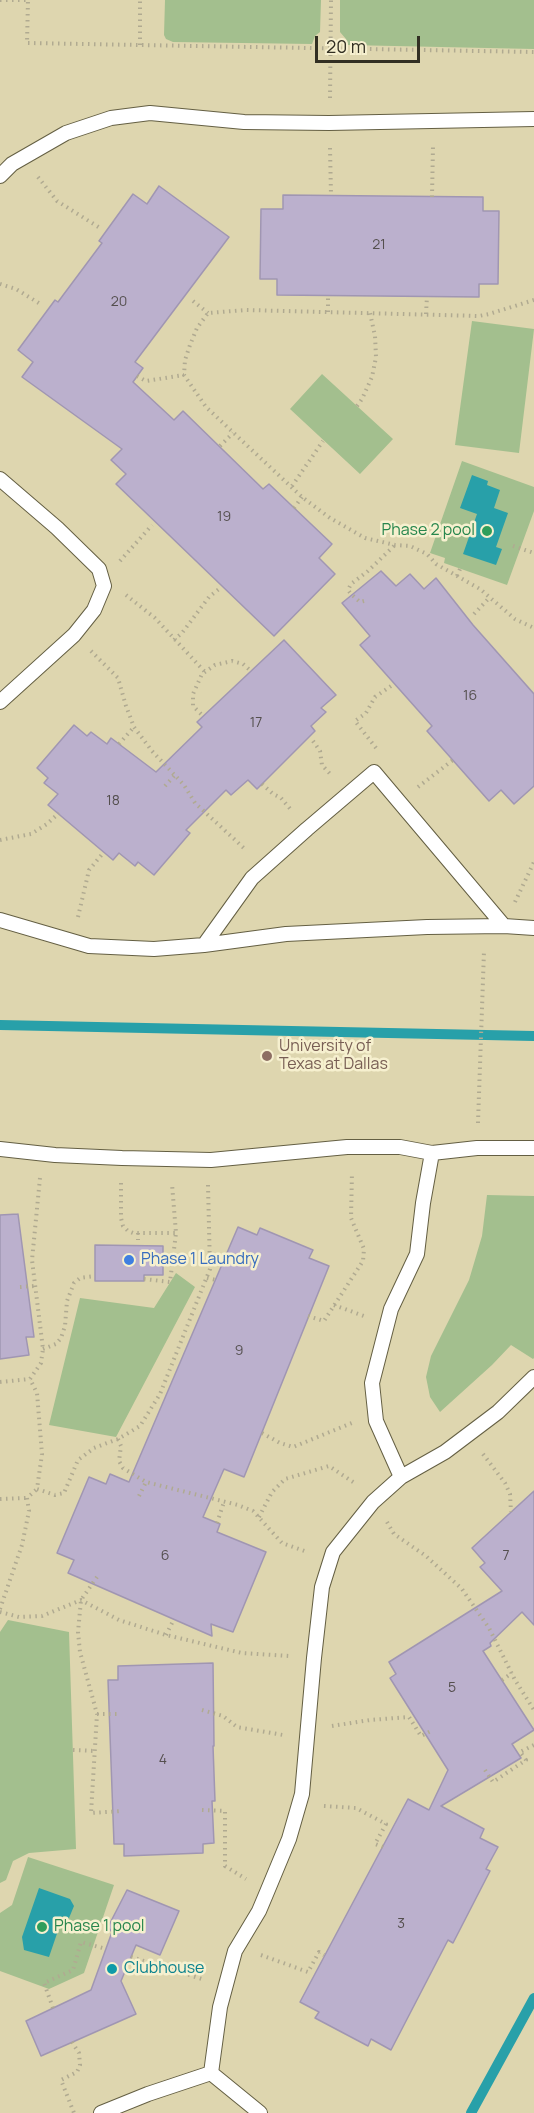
<!DOCTYPE html>
<style>
body{margin:0}
#map{position:relative;width:534px;height:2113px;overflow:hidden;background:#e9e2c2;font-family:Manrope,sans-serif}
canvas{display:block}
.scale{position:absolute;left:315px;top:36px;width:105px;height:27px;box-sizing:border-box;border:3px solid #322f23;border-top:0;padding-left:8px;font-size:18px;line-height:21px;white-space:nowrap;color:#322f23;-webkit-text-stroke:4px #f6f0cf;paint-order:stroke}
</style>
<div id="map">
<canvas width="534" height="2113"></canvas>
<div class="scale">20 m</div>
</div>
<script>
const g = document.querySelector('canvas').getContext('2d');
g.lineJoin = 'round';
function fill(path, color) { g.fillStyle = color; g.fill(path, 'evenodd'); }
const poly = rows => new Path2D(rows.map(r => 'M' + r).join(''));
function stroke(path, color, width, dash) { g.strokeStyle = color; g.lineWidth = width; g.lineCap = dash ? 'butt' : 'round'; g.setLineDash(dash || []); g.stroke(path); }
function drawText(font, color, halo, rows, align = 'center') {
  g.font = font + ' Manrope,sans-serif'; g.lineWidth = 5; g.setLineDash([]); g.textBaseline = 'middle'; g.strokeStyle = halo; g.fillStyle = color; for (const [text, x, y, turn = 0] of rows) {
    g.save(); g.translate(x, y); g.rotate((+turn || 0) * Math.PI / 180); g.textAlign = isNaN(turn) ? turn : align; if (halo) g.strokeText(text, 0, 0); g.fillText(text, 0, 0); g.restore();
  }
}
fill(poly([
 [0,0,534,0,534,2113,0,2113]
]), '#ded6af');
fill(poly([
 [165,0,321,0,320,32,315,36,312,44,173,42,166,39,164,35],
 [340,0,534,0,534,49,348,45,346,39,340,32],
 [472,321,534,329,519,453,455,445],
 [322,374,393,439,360,474,290,409],
 [462,461,534,487,534,511,507,585,444,563,445,558,430,553],
 [487,1195,534,1196,534,1358,533,1359,511,1345,492,1365,440,1412,430,1397,426,1377,431,1356,469,1280,482,1236],
 [176,1273,195,1287,116,1437,49,1425,80,1298,154,1308],
 [8,1620,69,1632,76,1849,29,1853,13,1861,6,1880,0,1883,0,1632],
 [28,1857,114,1885,84,1973,49,1989,0,1971,0,1913,12,1905]
]), '#a3bf8e');
fill(poly([
 [472,475,488,481,487,485,500,490,494,508,508,513,496,547,502,549,496,565,463,554,477,514,460,508],
 [39,1888,70,1899,74,1906,69,1918,63,1916,49,1957,24,1950,22,1937]
]), '#28a0a9');
stroke(poly([
 [0,1025,534,1036],
 [471,2113,534,1998]
]), '#28a0a9', 10);
const building = poly([
 [159,186,229,237,135,362,143,368,133,382,174,420,183,411,263,489,269,484,332,544,319,558,335,574,274,636,116,484,126,474,111,460,122,449,22,377,33,362,18,350,55,300,58,302,102,243,99,241,133,194,147,204,159,186],
 [283,195,483,197,483,211,499,211,498,284,479,284,479,297,277,295,277,279,260,279,261,209,283,209,283,195],
 [381,571,396,586,410,574,424,589,436,578,473,625,534,694,534,786,514,804,501,790,489,801,427,731,432,726,360,645,370,636,342,603,381,571],
 [284,640,336,695,321,708,326,712,311,726,315,731,257,789,248,780,231,795,226,790,186,830,190,833,154,875,138,862,135,866,119,853,113,860,48,805,58,794,44,783,48,778,37,768,74,725,87,736,91,732,107,744,111,738,156,772,202,727,197,722,284,640],
 [18,1214,34,1337,26,1337,29,1355,0,1359,0,1215,18,1214],
 [238,1227,257,1235,260,1228,313,1250,309,1258,329,1266,244,1477,224,1469,203,1517,220,1524,217,1532,266,1552,233,1632,211,1624,212,1636,68,1573,74,1560,57,1553,89,1477,106,1484,110,1474,129,1482,238,1227],
 [95,1245,163,1246,163,1275,144,1275,144,1281,95,1281,95,1245],
 [534,1491,534,1625,522,1612,490,1643,491,1646,483,1651,534,1730,512,1744,521,1758,441,1806,484,1829,480,1838,498,1847,486,1869,490,1871,453,1943,448,1940,391,2050,371,2039,368,2046,315,2018,319,2012,300,2002,408,1799,429,1810,448,1770,390,1678,396,1674,389,1662,502,1591,480,1567,485,1563,472,1548,534,1491],
 [213,1663,214,1746,213,1746,215,1801,212,1801,214,1843,203,1844,203,1853,124,1856,124,1844,114,1844,108,1680,118,1680,118,1666,213,1663],
 [127,1890,179,1911,160,1955,136,1945,121,1981,136,2014,41,2056,26,2021,91,1990,112,1932,108,1927,127,1890]
]);
fill(building, '#bbb0cd');
stroke(building, '#a096b2', 1.5);
const service = poly([
 [0,176,12,164,66,133,111,118,150,113,244,122,329,123,534,119],
 [0,479,57,528,99,569,104,586,94,610,74,635,0,702],
 [0,920,89,946,154,949,204,945,286,934,427,927,504,926,534,928],
 [204,945,252,878,307,829,374,772,504,926],
 [0,1149,55,1155,122,1158,211,1160,347,1147,400,1147,432,1153,477,1148,534,1148],
 [401,1477,376,1421,372,1383,391,1309,417,1254,423,1203,432,1153],
 [211,2073,220,2007,235,1951,259,1911,267,1892,289,1839,302,1794,314,1658,322,1587,333,1552,373,1502,401,1477,445,1452,498,1412,534,1377],
 [211,2073,260,2113],
 [101,2113,148,2094,211,2073]
]);
stroke(service, '#645f43', 16);
stroke(poly([
 [0,0,28,0,27,43,534,52],
 [140,45,140,0],
 [330,98,331,0],
 [330,148,331,195],
 [38,177,57,201,100,228],
 [432,197,433,146],
 [0,284,16,289,42,305],
 [534,300,489,314,479,316,246,310,208,313,197,328,190,345,185,360,184,375,206,407,302,497,330,518,365,538,395,545,410,546,427,554,436,564,480,589,515,619,534,628],
 [193,301,208,313],
 [328,312,328,295],
 [426,314,427,296],
 [137,376,146,381,184,375],
 [357,406,362,399,372,377,376,357,375,336,370,313],
 [220,446,233,433],
 [292,486,323,441],
 [294,508,302,497],
 [513,546,534,553],
 [120,561,152,525],
 [457,576,460,569],
 [126,595,155,618,205,672],
 [364,601,360,602,351,594,348,590,351,584,368,571,395,545],
 [474,614,490,597],
 [174,640,182,633,209,597,219,589],
 [91,651,118,678,126,706,134,727,152,751,184,785,195,803,246,850],
 [201,714,193,706,193,694,202,674,215,665,232,661,243,664,251,671],
 [313,741,320,751,322,765,332,776],
 [119,744,134,727],
 [376,748,355,721,366,713,375,697,394,684],
 [262,784,273,794,281,798,292,811],
 [165,786,175,775],
 [418,787,453,760],
 [0,840,31,834,47,824,59,813],
 [515,902,534,862],
 [78,917,89,870,104,852],
 [478,1123,484,951],
 [40,1178,32,1260,43,1349,41,1363,30,1379,37,1393,42,1454,37,1489,55,1495,64,1493,78,1460,94,1448,118,1439,140,1426,160,1394,210,1269,208,1185],
 [121,1183,121,1218,123,1226,128,1231,133,1233,176,1233],
 [138,1233,138,1240],
 [207,1278,216,1280],
 [144,1279,170,1282,176,1233,172,1184],
 [20,1287,35,1286],
 [334,1305,364,1316],
 [308,1316,324,1321,363,1261,364,1249,351,1218,352,1172],
 [43,1349,56,1344,61,1338,65,1326,67,1301,74,1283,80,1278,95,1276],
 [0,1382,30,1379],
 [262,1433,280,1443,293,1447,352,1423],
 [118,1439,121,1446,119,1461,123,1468,146,1482,238,1505,253,1511,282,1543,307,1552],
 [483,1454,505,1483,510,1494,511,1512],
 [139,1496,146,1482],
 [0,1499,27,1498],
 [259,1517,272,1492,285,1479,329,1466,356,1484],
 [387,1522,394,1534,426,1556,462,1589,489,1628,515,1680,534,1710],
 [217,1523,224,1502],
 [97,1577,81,1600,78,1632,80,1652,97,1714,91,1813,122,1811],
 [0,1609,22,1545,29,1511,27,1498,37,1489],
 [0,1612,19,1617,42,1616,81,1600,119,1620,166,1635,242,1653,289,1656],
 [166,1635,174,1619],
 [502,1680,512,1673],
 [202,1710,223,1716,237,1727,283,1735],
 [97,1714,120,1714],
 [332,1726,370,1720,409,1717,421,1736,433,1730],
 [73,1750,95,1751],
 [485,1770,493,1782,526,1760,520,1752,534,1745],
 [324,1806,356,1808,386,1824,375,1844,383,1847],
 [202,1810,225,1811,225,1866,246,1879],
 [261,1955,308,1972,319,1952,324,1955],
 [131,1957,202,1979],
 [53,2008,44,1983,73,1970,81,1942,106,1949],
 [72,2042,79,2053,80,2065,77,2072,61,2080,74,2113]
]), '#b0aa91', 4, [1.5, 4.5]);
stroke(service, '#fff', 14);
for (const [x, y, r, color] of [
 [487,531,6,"#2e9e5b"],
 [267,1056,6,"#8d6e63"],
 [129,1260,6,"#3f7fe0"],
 [42,1927,6,"#2e9e5b"],
 [112,1969,6,"#0f9aa8"]
]) { const dot = new Path2D(); dot.arc(x, y, r, 0, 2 * Math.PI); g.fillStyle = color; g.fill(dot); stroke(dot, '#f6f0cf', 2); }
drawText('14px', '#544f4e', null, [
 ["21",379,245],
 ["20",119,302],
 ["19",224,517],
 ["16",470,696],
 ["17",256,723],
 ["18",113,801],
 ["9",239,1351],
 ["6",165,1556],
 ["7",506,1556],
 ["5",452,1688],
 ["4",163,1760],
 ["3",401,1924]
]);
drawText('16px', '#27864d', '#f6f0cf', [
 ["Phase 2 pool",475,531],
 ["Phase 1 pool",54,1927,"left"]
], 'right');
drawText('16px', '#785e54', '#f6f0cf', [
 ["University of",279,1047],
 ["Texas at Dallas",279,1065]
], 'left');
drawText('16px', '#366cbe', '#f6f0cf', [
 ["Phase 1 Laundry",141,1260]
], 'left');
drawText('16px', '#0d838f', '#f6f0cf', [
 ["Clubhouse",124,1969]
], 'left');
</script>
